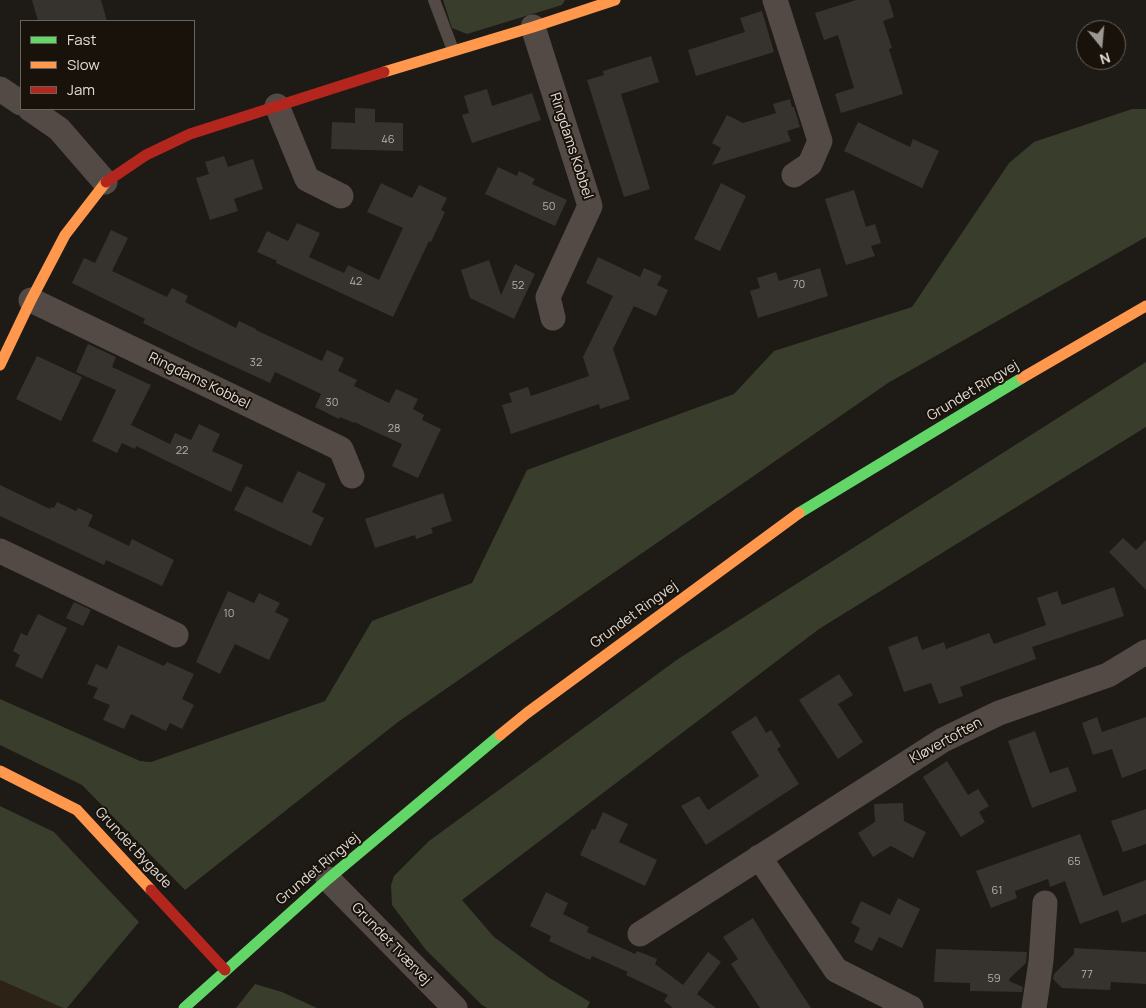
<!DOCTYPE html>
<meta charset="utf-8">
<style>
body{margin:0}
#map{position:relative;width:1146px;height:1008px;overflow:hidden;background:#1e1a16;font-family:Manrope,sans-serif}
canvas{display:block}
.legend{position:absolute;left:20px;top:20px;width:175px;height:90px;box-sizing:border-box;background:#18120a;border:1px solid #68635c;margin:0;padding:6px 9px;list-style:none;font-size:15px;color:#e0dcd6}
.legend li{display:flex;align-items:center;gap:10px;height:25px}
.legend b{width:25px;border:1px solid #68635c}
.north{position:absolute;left:1076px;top:20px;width:50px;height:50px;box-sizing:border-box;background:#18120a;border:1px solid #68635c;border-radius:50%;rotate:163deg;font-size:14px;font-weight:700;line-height:20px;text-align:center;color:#e0dcd6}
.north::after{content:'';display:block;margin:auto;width:18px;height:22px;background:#9c9893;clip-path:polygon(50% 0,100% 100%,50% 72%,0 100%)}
</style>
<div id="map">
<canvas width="1146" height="1008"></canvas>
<ul class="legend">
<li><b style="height:6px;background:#63d668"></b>Fast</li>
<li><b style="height:6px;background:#ff974d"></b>Slow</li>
<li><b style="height:6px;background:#b3261e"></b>Jam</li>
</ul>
<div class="north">N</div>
</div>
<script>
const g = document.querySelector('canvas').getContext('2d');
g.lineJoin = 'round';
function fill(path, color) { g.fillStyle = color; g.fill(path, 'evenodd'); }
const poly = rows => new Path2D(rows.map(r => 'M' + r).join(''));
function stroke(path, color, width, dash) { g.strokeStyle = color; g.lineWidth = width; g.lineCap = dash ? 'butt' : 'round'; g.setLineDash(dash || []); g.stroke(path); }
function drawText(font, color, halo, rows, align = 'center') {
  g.font = font + ' Manrope,sans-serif'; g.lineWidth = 4; g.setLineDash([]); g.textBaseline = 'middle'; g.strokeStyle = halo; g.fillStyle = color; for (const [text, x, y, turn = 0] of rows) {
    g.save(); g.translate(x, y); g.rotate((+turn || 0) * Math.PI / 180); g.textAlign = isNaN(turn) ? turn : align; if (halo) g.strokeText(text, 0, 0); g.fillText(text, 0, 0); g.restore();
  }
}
fill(poly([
 [0,980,63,1008,0,1008]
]), '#2c2216');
fill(poly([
 [443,0,565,0,562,5,467,34,452,28],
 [1132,109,1146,109,1146,237,888,383,398,722,185,890,82,785,0,745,0,699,140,761,151,762,325,701,372,621,472,583,527,470,734,394,774,351,912,307,1009,163,1034,142],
 [1146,362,1146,427,819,629,462,900,494,937,548,977,590,1002,587,1008,487,1008,482,1005,426,950,392,905,391,885,394,876,429,841,678,659],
 [0,806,54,832,139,922,67,1008,63,1008,0,980],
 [255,984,282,992,317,1008,236,1008]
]), '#383d2c');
fill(poly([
 [32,0,101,0,107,21,38,21],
 [856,0,889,0,894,17,883,21,892,48,889,49,903,94,841,113,835,94,854,88,838,35,824,40,815,13],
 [762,11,774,52,696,76,688,50,745,32,740,18],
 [651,56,659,82,621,94,650,189,624,197,587,80,604,75,603,71],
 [487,89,492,106,532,93,541,120,472,143,462,115,469,113,464,96],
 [790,99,792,107,794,107,800,127,787,131,791,141,712,165,721,148,712,143,727,115,743,123,776,113,773,104],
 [355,108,375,109,375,122,403,123,403,151,331,149,332,122,355,123],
 [858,122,910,147,913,139,939,151,922,188,844,151],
 [224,156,228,167,253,159,263,189,234,199,238,211,210,220,196,178,209,174,205,162],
 [498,167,517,176,519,171,535,179,532,184,567,200,555,226,485,194],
 [381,183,412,198,419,185,447,198,441,210,445,212,431,242,429,241,393,317,276,263,277,261,257,252,267,231,288,241,297,223,320,233,309,257,344,273,348,265,379,280,403,228,367,212],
 [721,183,746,196,720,251,694,239],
 [854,190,866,227,875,224,881,243,871,246,875,256,846,265,825,199],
 [111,230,128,238,112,271,167,297,172,288,188,296,185,302,236,328,239,321,256,329,256,330,322,361,327,350,344,358,338,371,357,380,354,386,389,403,396,389,418,399,413,409,424,415,422,420,441,429,418,478,392,466,402,444,354,422,354,423,340,417,339,419,315,407,321,394,275,372,270,383,194,348,143,323,145,319,72,283,84,258,95,263],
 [598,257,640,277,644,268,662,276,657,285,668,290,656,316,634,306,613,349,630,399,600,409,599,404,511,434,502,405,512,402,509,393,528,387,531,396,589,376,583,357,613,296,586,283],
 [489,260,501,295,515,264,535,274,514,319,470,298,461,270],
 [820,268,828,296,758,318,750,291,760,288,757,278,776,272,779,281],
 [88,344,116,357,112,367,151,385,131,425,170,444,175,433,191,440,199,424,220,434,212,451,243,465,231,492,136,446,135,449,122,443,117,453,92,441,116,390,76,372],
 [37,356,82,377,61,421,16,399],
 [298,471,326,484,312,512,324,518,311,546,234,510,246,486,282,503],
 [0,485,50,509,51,507,54,508,57,502,76,511,78,508,93,515,88,526,129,546,132,539,174,560,162,586,106,560,104,565,0,516],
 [443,493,452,521,431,528,433,533,416,539,415,535,375,548,365,519],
 [1123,538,1136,550,1146,540,1146,590,1109,552],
 [1114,587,1124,616,1032,647,1036,659,960,687,963,696,939,704,931,683,904,692,888,647,917,636,922,650,944,642,946,649,989,633,994,644,1046,625,1037,598,1057,591,1062,605],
 [228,591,254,603,259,593,280,603,275,612,289,619,269,660,235,644,220,674,196,662],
 [74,602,91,610,83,626,66,618],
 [38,614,67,628,42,679,15,666,20,655,13,651,21,633,27,636],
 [118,645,164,666,167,662,194,674,182,699,194,705,182,729,170,723,166,731,131,714,124,729,103,720,110,705,93,698,98,688,87,684,96,664,107,669],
 [839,674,853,695,838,704,863,742,838,759,799,700],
 [756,716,766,733,771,730,781,746,777,749,799,784,706,845,681,806,699,796,708,810,759,776,731,732],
 [1097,717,1102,732,1146,717,1146,769,1122,778,1112,749,1093,755,1082,723],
 [1035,731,1050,773,1068,767,1077,791,1032,808,1008,741],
 [947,761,968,795,978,789,989,806,979,812,985,822,961,837,923,777],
 [903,803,904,821,926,832,913,858,891,846,873,857,858,833,875,822,874,804],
 [1146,809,1146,844,1123,852,1111,821],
 [603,812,628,824,619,842,657,860,645,886,580,855,592,829,595,830],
 [1080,834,1103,896,1146,880,1146,914,1122,923,1118,910,1080,924,1065,881,1050,887,1048,879,1015,891,1017,898,991,908,976,871],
 [546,892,568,903,563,914,589,927,587,932,635,954,637,951,657,959,655,964,683,985,708,952,721,962,697,994,716,1008,673,1008,664,1001,668,995,626,975,628,972,592,956,590,960,549,941,551,936,530,926],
 [898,898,920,909,902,948,879,937,872,951,854,942,860,928,851,923,861,901,890,915],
 [753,918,767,941,811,1008,760,1008,731,964,738,959,723,937],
 [1074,948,1146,952,1146,984,1111,982,1110,990,1062,988,1053,979,1054,974,1074,954],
 [936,949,1027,952,1026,963,1010,978,1009,981,1023,987,1022,992,970,991,970,983,934,982]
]), '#36332f');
stroke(poly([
 [434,0,453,50]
]), '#534a45', 12);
stroke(poly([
 [775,0,820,141,810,164,794,175],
 [533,27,590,206,548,297,553,318],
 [0,89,21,103],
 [277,106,307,179,341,196],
 [30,109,59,129,105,182],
 [31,300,341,449,352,476],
 [0,551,176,635],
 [759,857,836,970,911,1008],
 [328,879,455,1008],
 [640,934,943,740,999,713,1108,675,1146,652],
 [1034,1008,1041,961,1045,903]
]), '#534a45', 25);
stroke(poly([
 [799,513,1022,378],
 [184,1008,328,879,500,735]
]), '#63d668', 11);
stroke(poly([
 [384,72,533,27,615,0],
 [0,365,31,300,65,235,106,182],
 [1022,378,1146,306],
 [500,735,527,713,799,513],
 [0,771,77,810,151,890]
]), '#ff974d', 11);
stroke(poly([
 [106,182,146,155,190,134,384,72],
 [151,890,225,970]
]), '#b3261e', 11);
drawText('11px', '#b6b2ac', null, [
 ["46",388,140],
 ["50",549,207],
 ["42",356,282],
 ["70",799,285],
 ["52",518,286],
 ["32",256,363],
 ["30",332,403],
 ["28",394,429],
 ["22",182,451],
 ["10",229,614],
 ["65",1074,862],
 ["61",997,891],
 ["77",1087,975],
 ["59",994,979]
]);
drawText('14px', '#e0dcd6', '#18120a', [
 ["Ringdams Kobbel",571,146,72],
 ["Ringdams Kobbel",199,381,26],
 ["Grundet Ringvej",973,391,-31],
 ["Grundet Ringvej",634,615,-36],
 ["Kløvertoften",946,741,-29],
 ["Grundet Bygade",133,848,47],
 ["Grundet Ringvej",318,869,-40],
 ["Grundet Tværvej",391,944,46]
]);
</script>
